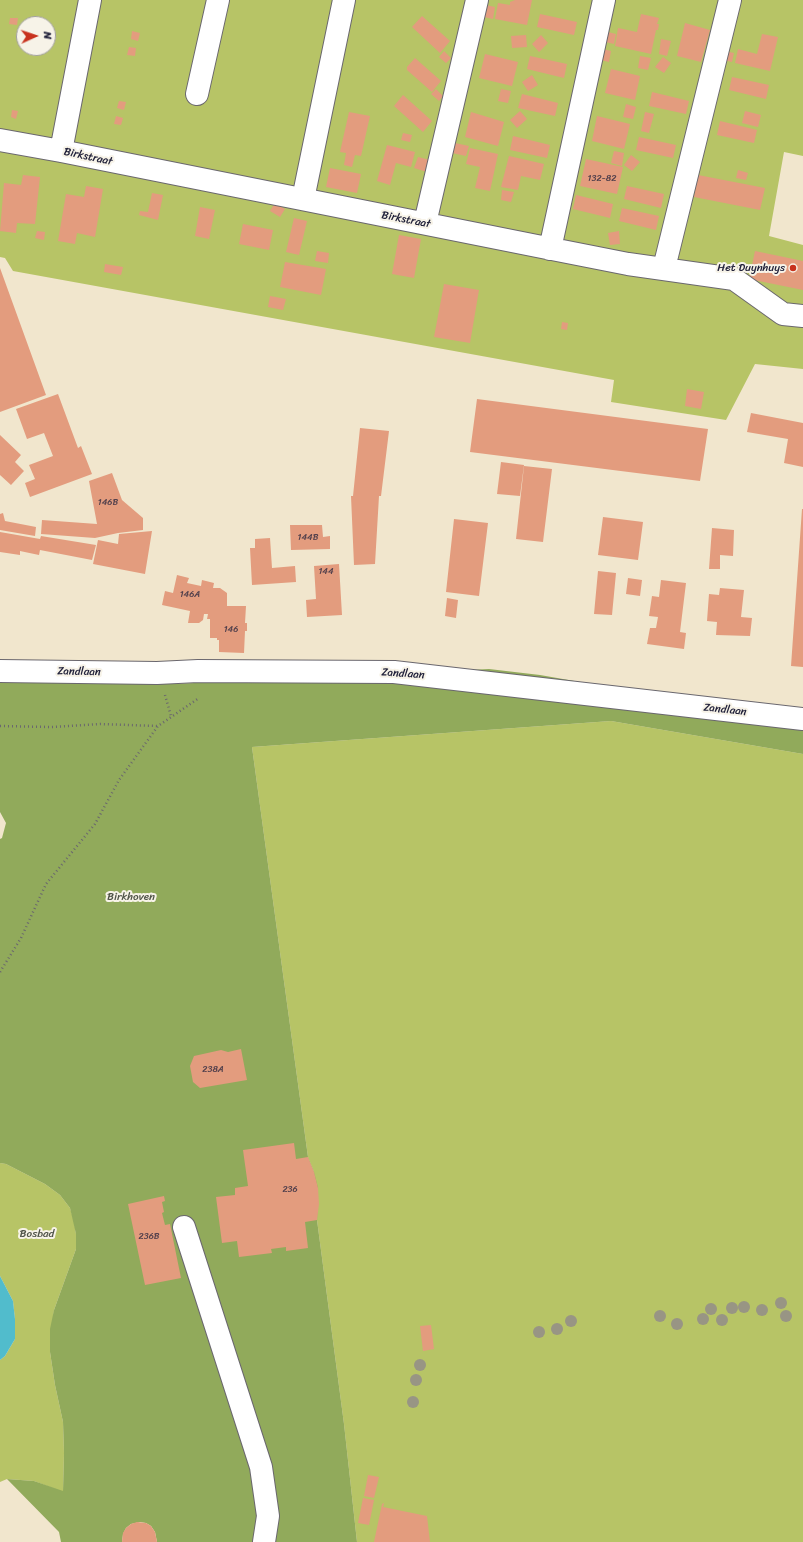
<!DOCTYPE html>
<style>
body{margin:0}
#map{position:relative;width:803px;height:1542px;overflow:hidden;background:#f1e6cd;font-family:Sriracha,sans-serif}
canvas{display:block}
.north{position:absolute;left:16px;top:16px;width:40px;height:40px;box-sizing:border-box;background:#f7f3e8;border:1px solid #a29fa3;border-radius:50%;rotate:87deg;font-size:11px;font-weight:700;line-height:16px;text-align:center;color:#22223b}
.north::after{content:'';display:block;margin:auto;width:14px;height:18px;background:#c8321e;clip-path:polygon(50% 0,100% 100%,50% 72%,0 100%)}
</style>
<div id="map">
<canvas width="803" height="1542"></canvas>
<div class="north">N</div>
</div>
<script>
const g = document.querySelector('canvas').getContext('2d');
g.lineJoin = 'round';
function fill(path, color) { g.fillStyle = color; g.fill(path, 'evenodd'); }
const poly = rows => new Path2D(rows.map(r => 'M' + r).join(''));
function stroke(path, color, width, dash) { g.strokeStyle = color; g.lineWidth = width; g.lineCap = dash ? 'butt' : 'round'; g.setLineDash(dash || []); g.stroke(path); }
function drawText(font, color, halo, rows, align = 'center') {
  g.font = font + ' Sriracha,sans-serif'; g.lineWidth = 4; g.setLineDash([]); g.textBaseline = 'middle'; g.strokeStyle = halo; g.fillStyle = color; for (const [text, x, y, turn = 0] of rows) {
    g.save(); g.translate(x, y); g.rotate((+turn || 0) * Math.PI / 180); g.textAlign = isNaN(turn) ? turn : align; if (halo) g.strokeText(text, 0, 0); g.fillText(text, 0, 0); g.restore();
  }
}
fill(poly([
 [0,0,803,0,803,156,784,152,769,236,803,245,803,369,755,364,726,420,611,402,614,380,13,271,5,258,0,257],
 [24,24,48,24,48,48,24,48],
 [611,721,803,754,803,1542,357,1542,344,1424,317,1220,314,1172,308,1157,252,747],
 [0,1163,6,1164,45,1184,60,1195,70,1208,74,1221,76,1234,76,1249,54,1310,50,1352,55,1385,63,1422,64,1453,63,1492,34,1481,7,1479,0,1482,0,1360,5,1356,15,1339,15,1319,13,1301,0,1276]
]), '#b7c466');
fill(poly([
 [489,669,540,675,803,721,803,754,611,721,252,747,308,1157,314,1172,318,1188,317,1220,344,1424,357,1542,157,1542,155,1532,151,1526,146,1523,140,1522,131,1524,126,1528,123,1534,122,1542,61,1542,59,1532,7,1479,34,1481,63,1491,64,1453,63,1422,55,1385,50,1352,50,1329,54,1310,76,1249,76,1234,70,1208,60,1195,45,1184,6,1164,0,1163,0,839,2,838,6,823,0,812,0,681,173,684]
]), '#91aa5b');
fill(poly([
 [0,1276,13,1301,15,1319,15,1339,5,1356,0,1360]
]), '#51bccc');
fill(poly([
 [515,0,532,0,527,25,495,19,498,3,510,5,510,2],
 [481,4,495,7,493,19,479,16],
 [540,14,577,22,574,35,537,27],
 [641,14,659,18,657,24,659,24,658,30,656,30,651,54,615,46,618,28,637,32],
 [422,16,450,41,440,53,412,27],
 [10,18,18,18,17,25,9,24],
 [685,23,710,30,701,62,677,56],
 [132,31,140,33,138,41,131,39],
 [604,31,616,34,614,44,601,41],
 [762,34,778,37,770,71,735,63,738,49,757,54],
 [526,35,527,47,512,48,511,36],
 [541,35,548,43,539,52,532,44],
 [661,39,671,41,667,56,659,54],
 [129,47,136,48,135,56,127,55],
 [599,48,611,51,609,62,597,59],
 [444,51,451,58,446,63,439,57],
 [725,51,734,53,732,62,723,60],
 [485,54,518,62,512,86,479,78],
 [530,56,567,64,564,78,527,69],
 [640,56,651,58,648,70,638,68],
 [663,57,671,63,664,73,655,67],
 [415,58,441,81,432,92,407,70,407,67],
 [611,69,640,76,635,100,605,93],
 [532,75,538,85,528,91,522,82],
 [732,77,769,85,766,99,729,90],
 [436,89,443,96,439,101,431,94],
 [501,89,511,91,508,103,498,101],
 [652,92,689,101,686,114,649,106],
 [522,94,558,103,555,116,518,108],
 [403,95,432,121,423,132,394,106],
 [119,101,126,102,124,110,117,108],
 [626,104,636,107,633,119,623,117],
 [12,110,18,111,16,119,11,117],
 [520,111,527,119,517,128,510,120],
 [745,111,761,115,758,127,742,123],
 [349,112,370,116,361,156,355,155,352,167,344,165,346,153,340,152],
 [471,112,504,122,498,146,465,137],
 [645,112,654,114,649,133,641,131],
 [116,116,123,118,121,125,114,124],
 [597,116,630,124,624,149,592,141],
 [720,121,757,130,754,143,717,135],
 [403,133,412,135,410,142,401,140],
 [513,136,550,145,547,158,510,150],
 [639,137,676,145,673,158,636,150],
 [455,143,469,146,466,156,452,153],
 [387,145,415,152,411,167,396,163,390,185,377,181],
 [470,148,498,154,490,191,475,188,480,167,466,164],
 [614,151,624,153,622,166,611,163],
 [631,155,640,162,632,171,624,165],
 [509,156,544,164,540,180,521,176,518,190,501,187],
 [418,157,430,160,427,172,414,168],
 [586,159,623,167,617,194,580,186],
 [330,168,361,174,357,193,326,187],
 [738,170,748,173,746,180,736,178],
 [23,175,40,177,35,224,17,223,16,233,0,231,4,183,21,185],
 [698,175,765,188,760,210,694,197],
 [86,186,103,189,95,237,77,233,75,244,58,241,66,194,84,197],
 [627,186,664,194,661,208,624,199],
 [502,190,514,192,511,202,501,200],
 [152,193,163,195,158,220,139,215,140,211,148,212],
 [576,195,613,204,610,218,573,209],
 [275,203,285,209,280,217,270,211],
 [200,207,215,210,209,239,195,236],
 [622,208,659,216,656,230,619,221],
 [294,218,307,221,299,255,286,252],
 [243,224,273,230,269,250,239,244],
 [37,231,45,232,44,240,35,238],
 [619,231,620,244,610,245,608,233],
 [399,235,421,239,414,278,392,274],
 [317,251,329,253,328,263,315,261],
 [755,251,803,261,803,290,749,279],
 [285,262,326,269,321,295,280,287],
 [105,264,123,267,121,275,104,272],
 [0,268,46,395,0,412],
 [444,284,479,290,470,343,434,337],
 [270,296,286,299,283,310,268,307],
 [562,322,568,323,567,330,561,329],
 [687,389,704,392,701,409,685,406],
 [58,394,78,448,81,446,92,474,30,497,25,483,35,479,29,465,53,456,44,433,27,439,16,409],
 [477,399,708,429,700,481,470,452],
 [751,413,803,423,803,467,784,463,788,439,747,432],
 [360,428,389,431,381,496,379,496,375,564,354,565,351,496,353,496],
 [0,435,21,455,15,462,24,471,11,485,0,475],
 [501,462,524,465,520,496,497,494],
 [524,466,552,469,543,542,516,539],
 [112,473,122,500,143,518,143,530,118,533,95,538,41,534,42,520,97,524,89,481],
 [802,509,803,509,803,667,791,666],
 [3,513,5,521,36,527,35,536,0,530,0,514],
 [603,517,643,522,638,560,598,555],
 [454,519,488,523,479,596,446,592],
 [290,525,322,525,323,537,330,536,330,549,291,550],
 [712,528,734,530,733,556,720,555,720,569,709,569],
 [152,531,145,574,93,564,98,540,118,544,119,534],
 [0,532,40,539,41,536,96,545,92,560,40,550,39,555,20,551,20,555,0,552],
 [270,538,272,568,295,566,296,582,252,585,250,548,255,548,255,539],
 [339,564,342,615,307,617,306,600,316,599,314,566],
 [598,571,616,573,612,615,594,614],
 [177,575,189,578,187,583,201,586,202,580,214,583,213,588,220,588,227,593,227,606,246,606,245,623,247,623,247,631,245,631,244,653,219,652,219,640,217,640,217,638,210,638,210,619,207,619,208,614,204,614,203,620,199,623,188,623,190,611,162,605,165,591,173,593],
 [628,578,642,580,640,596,626,594],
 [661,580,686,583,680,632,686,633,684,649,647,644,650,628,656,628,658,617,649,616,652,596,659,597],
 [720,588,744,590,741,617,752,618,750,636,716,635,717,622,707,621,709,594,719,595],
 [447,598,458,600,456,618,445,616],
 [241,1049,247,1080,200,1088,193,1082,190,1066,194,1056,221,1050,228,1052],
 [294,1143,296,1159,308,1157,314,1172,318,1188,319,1204,317,1220,305,1222,308,1248,286,1251,286,1247,271,1249,272,1253,239,1257,237,1241,222,1243,216,1197,235,1195,235,1188,248,1186,243,1150],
 [164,1196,165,1201,162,1202,164,1212,162,1213,165,1225,170,1224,181,1278,145,1285,128,1204],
 [431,1325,434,1349,423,1351,420,1326],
 [368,1475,379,1477,374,1498,364,1496],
 [363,1498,374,1500,369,1525,358,1523],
 [384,1503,383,1507,427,1516,430,1542,374,1542,382,1504],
 [137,1522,146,1523,151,1526,155,1532,157,1542,122,1542,123,1533,126,1528,131,1524]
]), '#e39c7e');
const minor = poly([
 [197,94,218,0],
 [0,140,61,151,557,250,628,264,734,279,783,314,803,316],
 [61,151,90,0],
 [303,199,344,0],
 [425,223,477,0],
 [550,249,604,0],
 [664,268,730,0],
 [0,671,157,673,198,671,394,672,803,719],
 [184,1227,261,1467,268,1516,264,1542]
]);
stroke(minor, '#6a676e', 24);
stroke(poly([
 [165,695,171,716],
 [0,726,51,727,100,724,157,726],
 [0,972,21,938,46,884,95,824,119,780,158,726,199,698]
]), '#6a676e', 2.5, [1, 3]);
stroke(minor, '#fff', 22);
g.fillStyle = '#989584';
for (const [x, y] of [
 [781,1303],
 [744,1307],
 [732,1308],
 [711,1309],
 [762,1310],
 [660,1316],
 [786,1316],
 [703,1319],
 [722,1320],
 [571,1321],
 [677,1324],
 [557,1329],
 [539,1332],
 [420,1365],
 [416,1380],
 [413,1402]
]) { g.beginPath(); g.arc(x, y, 6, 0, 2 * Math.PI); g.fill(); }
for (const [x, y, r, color] of [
 [793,268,4,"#c8321e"]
]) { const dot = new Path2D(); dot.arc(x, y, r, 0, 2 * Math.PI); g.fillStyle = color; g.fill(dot); stroke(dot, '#f7f3e8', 1.5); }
drawText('9px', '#52404c', null, [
 ["132-82",602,179],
 ["146B",108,503],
 ["144B",308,538],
 ["144",326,572],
 ["146A",190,595],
 ["146",231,630],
 ["238A",213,1070],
 ["236",290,1190],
 ["236B",149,1237]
]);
drawText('11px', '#22223b', '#f7f3e8', [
 ["Birkstraat",88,157,12],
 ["Birkstraat",406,220,11],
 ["Zandlaan",79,672,1],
 ["Zandlaan",403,674,4],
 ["Zandlaan",725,710,6]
]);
drawText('11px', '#22223b', '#f7f3e8', [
 ["Het Duynhuys",785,268]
], 'right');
drawText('11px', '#4f5348', '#f7f3e8', [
 ["Birkhoven",131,897],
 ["Bosbad",37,1234]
]);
</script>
